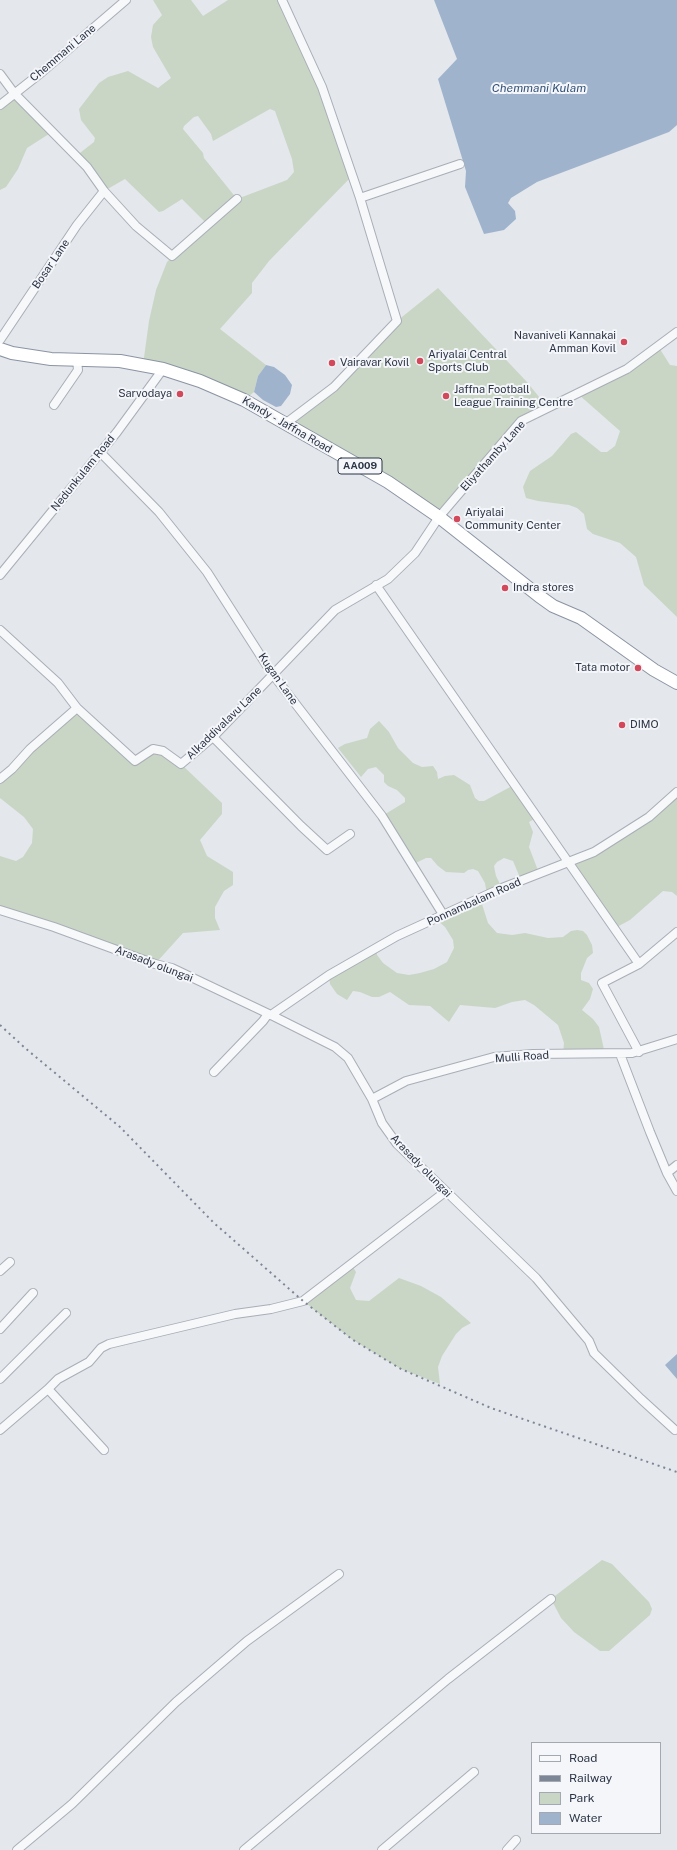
<!DOCTYPE html>
<style>
body{margin:0}
#map{position:relative;width:677px;height:1850px;overflow:hidden;background:#e4e7ec;font-family:"Public Sans",sans-serif}
canvas{display:block}
.legend{position:absolute;left:531px;top:1742px;width:130px;height:92px;box-sizing:border-box;background:#f4f6f9;border:1px solid #a4a8b1;margin:0;padding:5px 7px;list-style:none;font-size:12px;color:#2b3445}
.legend li{display:flex;align-items:center;gap:8px;height:20px}
.legend b{width:20px;border:1px solid #a4a8b1}
</style>
<div id="map">
<canvas width="677" height="1850"></canvas>
<ul class="legend">
<li><b style="height:5px;background:#f7f8fa"></b>Road</li>
<li><b style="height:5px;background:#7d8696"></b>Railway</li>
<li><b style="height:11px;background:#c9d6c5"></b>Park</li>
<li><b style="height:11px;background:#9fb4cc"></b>Water</li>
</ul>
</div>
<script>
const g = document.querySelector('canvas').getContext('2d');
g.lineJoin = 'round';
function fill(path, color) { g.fillStyle = color; g.fill(path, 'evenodd'); }
const poly = rows => new Path2D(rows.map(r => 'M' + r).join(''));
function stroke(path, color, width, dash) { g.strokeStyle = color; g.lineWidth = width; g.lineCap = dash ? 'butt' : 'round'; g.setLineDash(dash || []); g.stroke(path); }
function drawText(font, color, halo, rows, align = 'center') {
  g.font = font + ' "Public Sans",sans-serif'; g.lineWidth = 4; g.setLineDash([]); g.textBaseline = 'middle'; g.strokeStyle = halo; g.fillStyle = color; for (const [text, x, y, turn = 0] of rows) {
    g.save(); g.translate(x, y); g.rotate((+turn || 0) * Math.PI / 180); g.textAlign = isNaN(turn) ? turn : align; if (halo) g.strokeText(text, 0, 0); g.fillText(text, 0, 0); g.restore();
  }
}
fill(poly([
 [153,0,191,0,203,16,228,0,282,0,322,87,352,176,269,261,252,283,252,293,220,329,266,365,258,376,254,392,244,400,143,365,149,321,156,290,167,262,207,224,182,199,163,211,159,212,125,179,104,191,76,156,94,142,95,138,81,120,79,109,99,83,108,77,128,71,158,88,171,78,153,47,151,37,153,25,162,15],
 [270,109,275,111,292,159,294,172,287,180,237,199,204,158,203,153,183,129,184,126,194,117,198,116,211,134,213,141],
 [14,93,52,132,27,148,18,169,6,187,0,190,0,105],
 [438,288,527,382,548,408,521,421,439,517,285,424,334,387,397,321],
 [658,346,670,365,677,366,677,617,644,585,636,557,620,543,593,534,587,529,584,514,577,508,569,505,538,501,526,498,523,487,530,471,552,456,571,434,576,432,601,452,607,452,615,446,620,431,578,394],
 [77,708,135,761,153,749,181,764,222,803,222,814,200,840,207,856,233,872,233,885,224,891,215,907,215,918,220,930,183,933,155,964,0,910,0,856,16,861,23,857,32,843,33,829,24,817,0,798,0,779],
 [379,721,389,732,398,748,413,763,422,767,433,766,437,772,438,779,445,776,454,775,470,785,475,798,479,801,484,801,514,785,538,817,529,822,533,832,529,847,539,873,521,880,513,861,504,858,497,862,494,866,496,876,502,888,487,895,485,883,478,871,473,869,468,870,464,873,446,872,438,866,431,858,426,858,412,865,382,816,405,802,405,798,397,790,388,786,384,782,384,775,376,767,368,769,361,777,338,748,345,744,367,738,370,729],
 [677,792,677,896,672,892,663,891,630,920,615,928,569,862,594,852],
 [480,898,488,923,497,933,512,935,525,933,548,938,563,937,571,931,577,930,583,931,587,935,592,945,593,953,587,958,581,973,581,980,589,983,593,989,590,999,582,1010,593,1019,599,1027,605,1054,563,1055,564,1043,558,1025,534,1005,525,1000,512,1002,495,1008,460,1005,449,1022,430,1006,409,1005,390,992,379,997,372,997,360,992,353,991,347,1000,337,994,330,984,329,975,377,947,377,955,383,963,397,973,409,975,420,973,434,969,447,962,454,948,453,940,445,927,436,919],
 [351,1264,356,1272,350,1288,356,1300,369,1301,399,1278,421,1286,441,1297,471,1323,462,1328,456,1334,442,1356,438,1367,440,1384,401,1369,353,1340,303,1301],
 [602,1560,612,1564,649,1602,652,1609,650,1615,609,1651,600,1651,574,1632,561,1618,551,1599]
]), '#c9d6c5');
fill(poly([
 [434,0,677,0,677,125,669,132,537,182,511,198,508,203,515,211,516,219,504,230,484,234,465,187,466,171,438,79,457,59],
 [266,365,274,367,285,375,292,385,290,394,281,406,276,407,263,400,254,392,258,376],
 [677,1354,677,1379,665,1365]
]), '#9fb4cc');
const minor = poly([
 [282,0,322,87,360,198,397,321,334,387,285,424],
 [0,74,14,93,87,167,104,191,136,226,172,256,237,199],
 [0,105,42,72,126,0],
 [360,198,460,164],
 [0,340,77,225,104,191],
 [54,405,78,370,77,360],
 [100,452,159,512,207,572,271,672,382,816,444,916],
 [0,575,117,432,163,369],
 [376,585,639,964,602,983,639,1052],
 [0,630,58,683,77,708,135,761,153,749,163,751,181,764,213,737,335,610,388,579,415,553,439,517,521,421,627,369,677,332],
 [213,737,301,826,327,850,350,834],
 [0,779,12,769,30,749,77,708],
 [0,910,54,927,155,964,172,968,271,1015,335,1047,348,1058,372,1099,382,1123,397,1144,536,1278,589,1341,594,1353,641,1399,675,1430],
 [639,964,677,932],
 [271,1015,329,975,397,936,502,888,594,852,649,817,677,792],
 [620,1054,650,1132,667,1173,677,1191],
 [214,1072,263,1021,268,1014],
 [372,1099,406,1081,494,1057,533,1054,632,1053,677,1039],
 [667,1173,677,1165],
 [0,1271,10,1262],
 [0,1329,33,1293],
 [0,1379,66,1313],
 [0,1430,48,1389],
 [104,1450,48,1389,58,1379,89,1362,101,1348,109,1344,235,1314,271,1309,303,1301,445,1192],
 [17,1850,72,1804,176,1702,247,1641,339,1574],
 [244,1850,448,1679,551,1599],
 [382,1850,474,1772],
 [507,1850,516,1840]
]);
const highway = poly([
 [0,349,12,353,51,359,120,361,163,369,200,381,244,400,388,482,439,517,539,596,553,606,581,618,654,670,677,683]
]);
stroke(minor, '#a9aeb7', 10);
stroke(highway, '#8b94a3', 14);
stroke(minor, '#f7f8fa', 8);
stroke(highway, '#fff', 12);
stroke(poly([
 [0,1025,25,1048,120,1127,214,1223,303,1301,353,1340,401,1369,491,1408,677,1472]
]), '#7d8696', 2, [2, 4]);
for (const [x, y, r, color] of [
 [624,342,4,"#d1495b"],
 [420,361,4,"#d1495b"],
 [332,363,4,"#d1495b"],
 [180,394,4,"#d1495b"],
 [446,396,4,"#d1495b"],
 [457,519,4,"#d1495b"],
 [505,588,4,"#d1495b"],
 [638,668,4,"#d1495b"],
 [622,725,4,"#d1495b"]
]) { const dot = new Path2D(); dot.arc(x, y, r, 0, 2 * Math.PI); g.fillStyle = color; g.fill(dot); stroke(dot, '#f4f6f9', 1.5); }
for (const [x, y, w] of [
 [360,466,44]
]) { const box = new Path2D(); box.roundRect(x - w / 2, y - 8, w, 16, 3); g.fillStyle = '#f4f6f9'; g.fill(box); stroke(box, '#2b3445', 1); }
drawText('bold 10px', '#2b3445', null, [
 ["AA009",360,466]
]);
drawText('11px', '#2b3445', '#f4f6f9', [
 ["Chemmani Lane",63,53,-40],
 ["Bosar Lane",51,264,-56],
 ["Kandy - Jaffna Road",287,425,30],
 ["Eliyathamby Lane",493,456,-48],
 ["Nedunkulam Road",83,473,-51],
 ["Kugan Lane",278,679,55],
 ["Alkaddivalavu Lane",224,723,-44],
 ["Ponnambalam Road",474,902,-24],
 ["Arasady olungai",154,964,21],
 ["Mulli Road",522,1057,-4],
 ["Arasady olungai",421,1166,46]
]);
drawText('11px', '#2b3445', '#f4f6f9', [
 ["Navaniveli Kannakai",616,336,"right"],
 ["Amman Kovil",616,349,"right"],
 ["Ariyalai Central",428,355],
 ["Sports Club",428,368],
 ["Vairavar Kovil",340,363],
 ["Jaffna Football",454,390],
 ["League Training Centre",454,403],
 ["Sarvodaya",172,394,"right"],
 ["Ariyalai",465,513],
 ["Community Center",465,526],
 ["Indra stores",513,588],
 ["Tata motor",630,668,"right"],
 ["DIMO",630,725]
], 'left');
drawText('italic 12px', '#34527a', '#f4f6f9', [
 ["Chemmani Kulam",539,88]
]);
</script>
